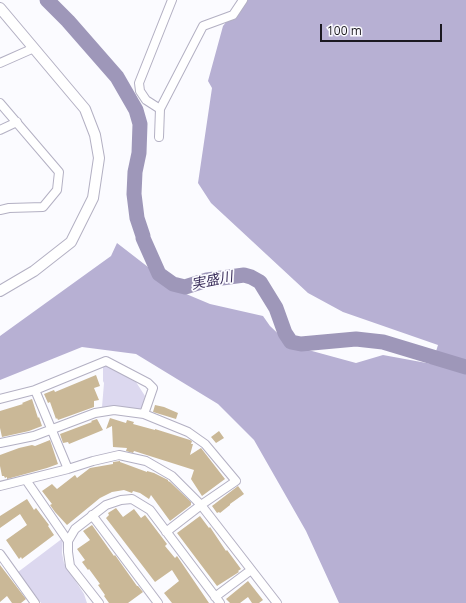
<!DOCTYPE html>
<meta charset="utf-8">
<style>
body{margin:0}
#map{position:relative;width:466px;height:603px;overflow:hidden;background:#fbfbff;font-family:"Open Sans",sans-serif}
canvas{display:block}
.scale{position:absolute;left:320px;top:24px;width:122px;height:18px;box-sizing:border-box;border:2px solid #1b1920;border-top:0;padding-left:5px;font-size:12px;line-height:14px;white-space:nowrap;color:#1b1920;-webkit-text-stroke:3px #fbfbff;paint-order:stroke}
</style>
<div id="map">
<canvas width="466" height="603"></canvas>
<div class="scale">100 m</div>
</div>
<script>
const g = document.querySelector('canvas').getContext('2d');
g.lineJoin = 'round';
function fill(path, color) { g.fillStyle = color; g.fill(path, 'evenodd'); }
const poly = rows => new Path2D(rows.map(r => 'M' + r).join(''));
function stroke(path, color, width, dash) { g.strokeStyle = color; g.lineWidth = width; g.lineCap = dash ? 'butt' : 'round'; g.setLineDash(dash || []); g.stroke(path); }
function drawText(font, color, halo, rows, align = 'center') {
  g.font = font + ' "Open Sans","Noto Sans JP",sans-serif'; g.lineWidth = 3.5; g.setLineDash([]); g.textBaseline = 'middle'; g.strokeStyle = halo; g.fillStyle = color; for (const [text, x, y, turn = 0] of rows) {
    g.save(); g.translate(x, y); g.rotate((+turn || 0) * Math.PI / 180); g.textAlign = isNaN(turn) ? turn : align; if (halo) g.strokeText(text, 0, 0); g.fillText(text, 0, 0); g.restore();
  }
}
fill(poly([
 [106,365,136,382,145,396,142,408,136,411,111,407,102,407,104,383,103,381,103,367],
 [63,538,62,553,64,563,84,594,87,603,41,603,18,572]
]), '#dcd8ef');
fill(poly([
 [244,0,466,0,466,603,339,603,306,531,254,440,218,404,136,354,82,347,0,380,0,336,111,256,117,243,179,291,210,304,263,316,270,326,290,345,356,363,383,355,432,364,438,345,343,312,308,293,211,203,198,183,212,88,208,81,223,26]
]), '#b7b0d3');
stroke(poly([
 [47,0,68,21,117,77,136,110,140,124,139,153,135,172,134,194,137,218,143,236,143,238,159,274,173,284,185,287,207,280,244,275,251,277,260,282,276,308,285,333,291,342,301,344,356,339,383,342,466,367]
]), '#9e97b9', 15);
fill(poly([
 [96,375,100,386,94,388,99,400,94,401,94,407,58,420,57,418,56,419,50,402,48,403,44,394,54,390,55,392],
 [32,399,38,418,39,417,42,426,29,431,2,437,0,428,0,411,23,404,22,403],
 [155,405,164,407,178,413,176,419,153,412],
 [110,418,126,423,127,420,134,422,133,424,155,430,155,429,190,440,192,441,191,444,193,444,190,455,201,448,225,479,202,496,191,479,194,470,134,451,133,453,126,451,127,448,113,447,112,426,106,429],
 [97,419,103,430,69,444,68,442,63,443,60,434,92,422,91,421],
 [219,431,224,438,216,443,211,437],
 [50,440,58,464,47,468,7,479,7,477,5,478,4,476,2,476,0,466,0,455,19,448,32,445,35,446],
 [120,461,120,462,147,472,147,471,154,473,168,480,168,481,170,482,191,502,191,505,170,521,151,495,149,499,140,493,133,491,132,493,124,490,112,492,100,498,67,525,55,512,50,505,52,504,42,491,52,484,57,489,75,475,77,478,90,468,113,464,113,462],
 [238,486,244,494,230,504,230,505,220,513,219,512,217,513,212,506],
 [27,499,34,510,36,508,49,525,48,526,54,535,22,559,21,557,19,559,6,540,27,525,20,514,0,528,0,516],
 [116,508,123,517,134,509,141,518,145,515,167,544,165,546,175,558,177,556,209,603,172,603,164,593,179,581,172,570,155,582,106,518,109,515,108,513],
 [200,516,209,528,210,527,226,551,227,550,241,569,238,571,239,572,217,586,177,533],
 [92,525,114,556,115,555,137,586,138,586,143,592,128,603,109,603,104,596,105,595,98,585,100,584,89,569,88,570,82,562,85,560,77,549,90,540,83,531],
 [0,565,26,599,21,603,12,603,7,596,0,602],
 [248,581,263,600,259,603,252,603,248,597,240,603,230,603,226,599]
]), '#cab897');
const minor = poly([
 [0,63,34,48],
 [0,103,59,172,57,190,43,207,9,208,0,210],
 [160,109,146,100,140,91,139,83,172,0],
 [0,130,17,122],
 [159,137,160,109,203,26,233,15,243,0],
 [35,390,68,469],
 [0,399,35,390,106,361,148,383,153,388,144,414,188,432,205,444,236,481,201,505,166,532],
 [0,443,34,436,95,413,114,410,144,414],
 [26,480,68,541],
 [0,486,68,469,93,461,119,455,146,461,172,476,201,505,277,603],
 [92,515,158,603],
 [0,554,35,603],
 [215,597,251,570],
 [99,603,70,566,68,552,68,541,75,529,106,505,121,500,132,499,150,510,220,603]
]);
const tertiary = poly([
 [0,8,85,109,95,135,99,158,93,198,71,242,34,271,0,291]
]);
stroke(minor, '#b3b0c3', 10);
stroke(tertiary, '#b3b0c3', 12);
stroke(minor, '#fff', 8);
stroke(tertiary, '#fff', 10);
drawText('italic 14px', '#372a58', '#fbfbff', [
 ["実盛川",212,281,-11]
]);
</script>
